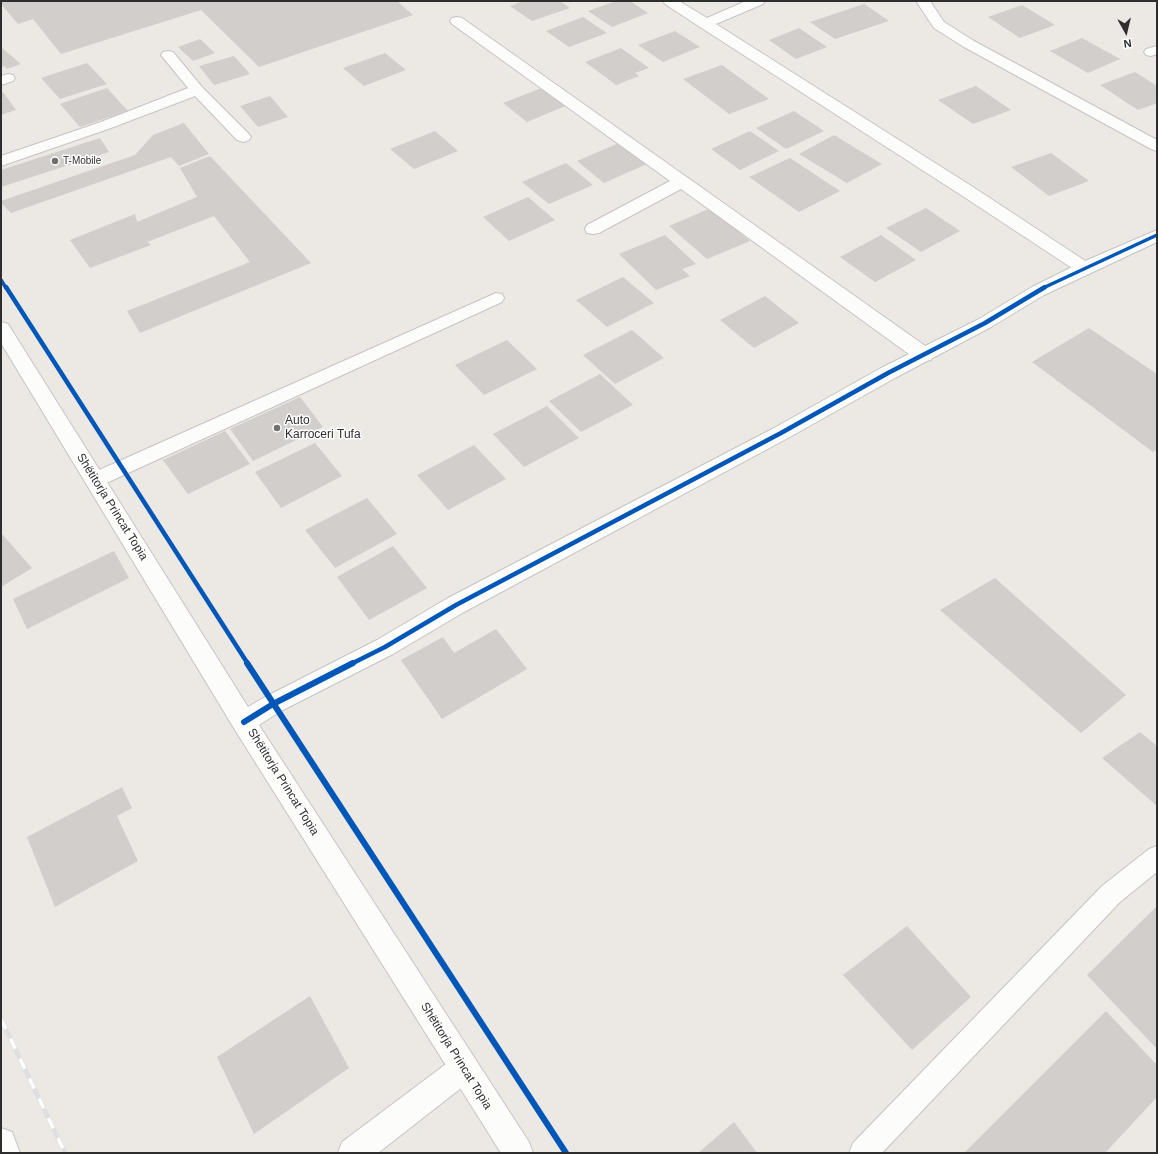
<!DOCTYPE html>
<meta charset="utf-8">
<style>
body{margin:0}
#map{position:relative;width:1158px;height:1154px;overflow:hidden;background:#ece8e4;font-family:Arial,sans-serif}
canvas{display:block}
.frame{position:absolute;inset:0;border:2px solid #2e2e2e;pointer-events:none}
.north{position:absolute;left:1106px;top:12px;width:40px;height:40px;-webkit-text-stroke:3px #fff;paint-order:stroke;rotate:172deg;font-size:11px;font-weight:700;line-height:16px;text-align:center;color:#2e2e2e}
.north::after{content:'';display:block;margin:auto;width:14px;height:18px;background:#2e2e2e;clip-path:polygon(50% 0,100% 100%,50% 72%,0 100%)}
</style>
<div id="map">
<canvas width="1158" height="1154"></canvas>
<div class="frame"></div>
<div class="north">N</div>
</div>
<script>
const g = document.querySelector('canvas').getContext('2d');
g.lineJoin = 'round';
function fill(path, color) { g.fillStyle = color; g.fill(path, 'evenodd'); }
const poly = rows => new Path2D(rows.map(r => 'M' + r).join(''));
function stroke(path, color, width, dash) { g.strokeStyle = color; g.lineWidth = width; g.lineCap = dash ? 'butt' : 'round'; g.setLineDash(dash || []); g.stroke(path); }
function drawText(font, color, halo, rows, align = 'center') {
  g.font = font + ' Arial,sans-serif'; g.lineWidth = 3; g.setLineDash([]); g.textBaseline = 'middle'; g.strokeStyle = halo; g.fillStyle = color; for (const [text, x, y, turn = 0] of rows) {
    g.save(); g.translate(x, y); g.rotate((+turn || 0) * Math.PI / 180); g.textAlign = isNaN(turn) ? turn : align; if (halo) g.strokeText(text, 0, 0); g.fillText(text, 0, 0); g.restore();
  }
}
fill(poly([
 [1,1,397,1,413,15,259,67,201,10,61,54,33,19,18,24,1,4],
 [523,1,560,1,570,8,532,21,510,6],
 [616,1,630,1,648,13,612,27,588,11],
 [864,4,889,21,835,39,810,22],
 [1022,5,1055,25,1020,38,988,17],
 [583,17,607,33,569,47,546,31],
 [799,28,827,47,796,59,769,40],
 [675,31,700,47,663,62,638,45],
 [1082,38,1120,59,1088,73,1050,51],
 [200,39,215,53,193,61,178,47],
 [1,47,21,64,7,69,4,66,1,67],
 [621,48,649,68,635,73,639,76,616,85,585,62],
 [385,53,406,70,364,86,343,68],
 [234,56,250,74,214,85,199,66],
 [87,63,107,84,60,99,41,78],
 [722,65,769,99,729,114,683,79],
 [1135,72,1157,86,1157,103,1138,110,1100,85],
 [976,86,1011,110,973,124,938,100],
 [544,87,568,105,527,122,503,103],
 [107,88,128,111,80,127,60,104],
 [3,92,16,110,1,115,1,93],
 [270,96,288,117,258,127,240,106],
 [794,111,824,131,786,149,756,128],
 [184,123,209,154,179,166,171,157,11,213,1,203,1,201,135,155,153,135],
 [435,131,458,151,414,169,390,149],
 [750,131,779,151,740,170,711,149],
 [834,135,882,164,847,183,799,154],
 [100,138,109,152,1,187,1,170],
 [619,143,647,164,604,183,577,161],
 [1051,153,1089,181,1049,196,1011,167],
 [210,156,311,263,140,333,127,311,250,262,214,216,147,242,151,245,90,268,70,240,135,214,137,222,197,197,180,168],
 [790,158,840,191,799,212,749,177],
 [566,163,593,185,549,204,522,182],
 [528,197,555,220,509,241,483,217],
 [711,208,750,241,707,259,669,226],
 [926,208,960,231,921,252,886,228],
 [665,235,696,264,682,269,690,276,656,290,619,254],
 [881,235,916,260,875,282,840,257],
 [623,277,654,303,607,327,576,300],
 [765,296,799,323,754,348,720,320],
 [1089,328,1157,374,1157,450,1153,452,1032,362],
 [632,330,664,358,615,384,583,355],
 [507,340,537,369,484,395,455,365],
 [600,374,633,405,581,432,549,401],
 [300,397,323,427,253,461,230,429],
 [547,406,579,438,524,467,493,434],
 [225,431,250,464,188,494,163,460],
 [315,443,342,476,281,508,255,472],
 [474,445,506,479,448,510,417,475],
 [367,498,397,534,335,568,305,530],
 [1,533,32,568,1,587],
 [393,546,427,588,369,620,337,577],
 [114,551,129,578,27,629,13,599],
 [995,578,1126,695,1081,733,940,610],
 [496,629,527,669,442,719,401,660,443,637,454,653],
 [1140,732,1157,746,1157,806,1102,758],
 [122,787,132,808,117,816,138,861,55,907,27,837],
 [1157,906,1157,1049,1087,975],
 [907,926,971,997,912,1050,843,975],
 [310,996,349,1068,254,1134,217,1057],
 [1106,1011,1157,1065,1157,1097,1105,1153,964,1153],
 [734,1122,757,1153,698,1153]
]), '#d1cecb');
const lane = poly([
 [1157,46,1157,54,1151,56,1146,55,1144,52,1146,49,1157,46],
 [8,74,13,75,15,78,13,81,1,85,1,76,8,74],
 [496,293,502,294,504,298,502,302,102,485,95,487,88,485,86,480,88,475,496,293],
 [1157,846,1157,872,1120,902,882,1153,849,1153,853,1143,1102,886,1149,849,1157,846]
]);
const street = poly([
 [663,1,679,1,707,18,746,1,765,1,763,4,716,24,973,187,1090,264,1093,268,1090,272,1084,274,1078,272,961,195,700,27,665,4,663,1],
 [916,1,930,1,944,22,974,41,1157,140,1157,151,1151,149,964,47,934,28,916,1],
 [457,17,462,18,931,350,933,355,931,360,924,361,917,360,681,189,599,233,593,234,587,233,585,229,587,225,670,181,452,24,450,21,452,18,457,17],
 [168,51,173,52,202,87,249,134,251,137,249,140,243,142,237,140,195,96,111,128,1,166,1,156,101,122,188,88,161,55,163,52,168,51],
 [464,1053,474,1058,479,1068,474,1078,378,1153,338,1153,342,1142,454,1058,464,1053],
 [1,1128,12,1132,20,1153,1,1153,1,1128]
]);
const secondary = poly([
 [1157,230,1157,242,1044,295,991,327,895,378,788,438,464,612,393,654,281,711,259,725,529,1142,533,1153,501,1153,235,730,1,343,1,322,8,324,248,707,265,697,377,640,448,598,774,428,881,368,979,319,1032,287,1078,264,1157,230]
]);
stroke(lane, '#c5c4c5', 2);
stroke(street, '#c5c4c5', 2);
stroke(secondary, '#c5c4c5', 2);
fill(lane, '#fcfcfb');
fill(street, '#fcfcfb');
fill(secondary, '#fcfcfb');
const rail = poly([
 [1,1019,65,1153]
]);
stroke(rail, '#dfdfe1', 5);
stroke(rail, '#fff', 3.5, [11]);
stroke(poly([
 [1,280,6,288],
 [1043,288,1157,235]
]), '#0057b8', 3.5);
stroke(poly([
 [6,287,248,664],
 [351,664,385,647,456,605,781,433,888,373,985,323,1045,287]
]), '#0057b8', 4.5);
stroke(poly([
 [247,663,566,1153],
 [244,722,273,704,353,663]
]), '#0057b8', 6);
for (const [x, y, r, color] of [
 [55,161,4,"#706f6e"],
 [277,428,4,"#706f6e"]
]) { const dot = new Path2D(); dot.arc(x, y, r, 0, 2 * Math.PI); g.fillStyle = color; g.fill(dot); stroke(dot, '#fff', 1.5); }
drawText('10px', '#2e2e2e', '#fff', [
 ["T-Mobile",63,161]
], 'left');
drawText('12px', '#2e2e2e', '#fff', [
 ["Auto",285,421],
 ["Karroceri Tufa",285,435]
], 'left');
drawText('12px', '#2e2e2e', '#fff', [
 ["Shëtitorja Princat Topia",112,507,58],
 ["Shëtitorja Princat Topia",283,782,58],
 ["Shëtitorja Princat Topia",456,1056,58]
]);
</script>
